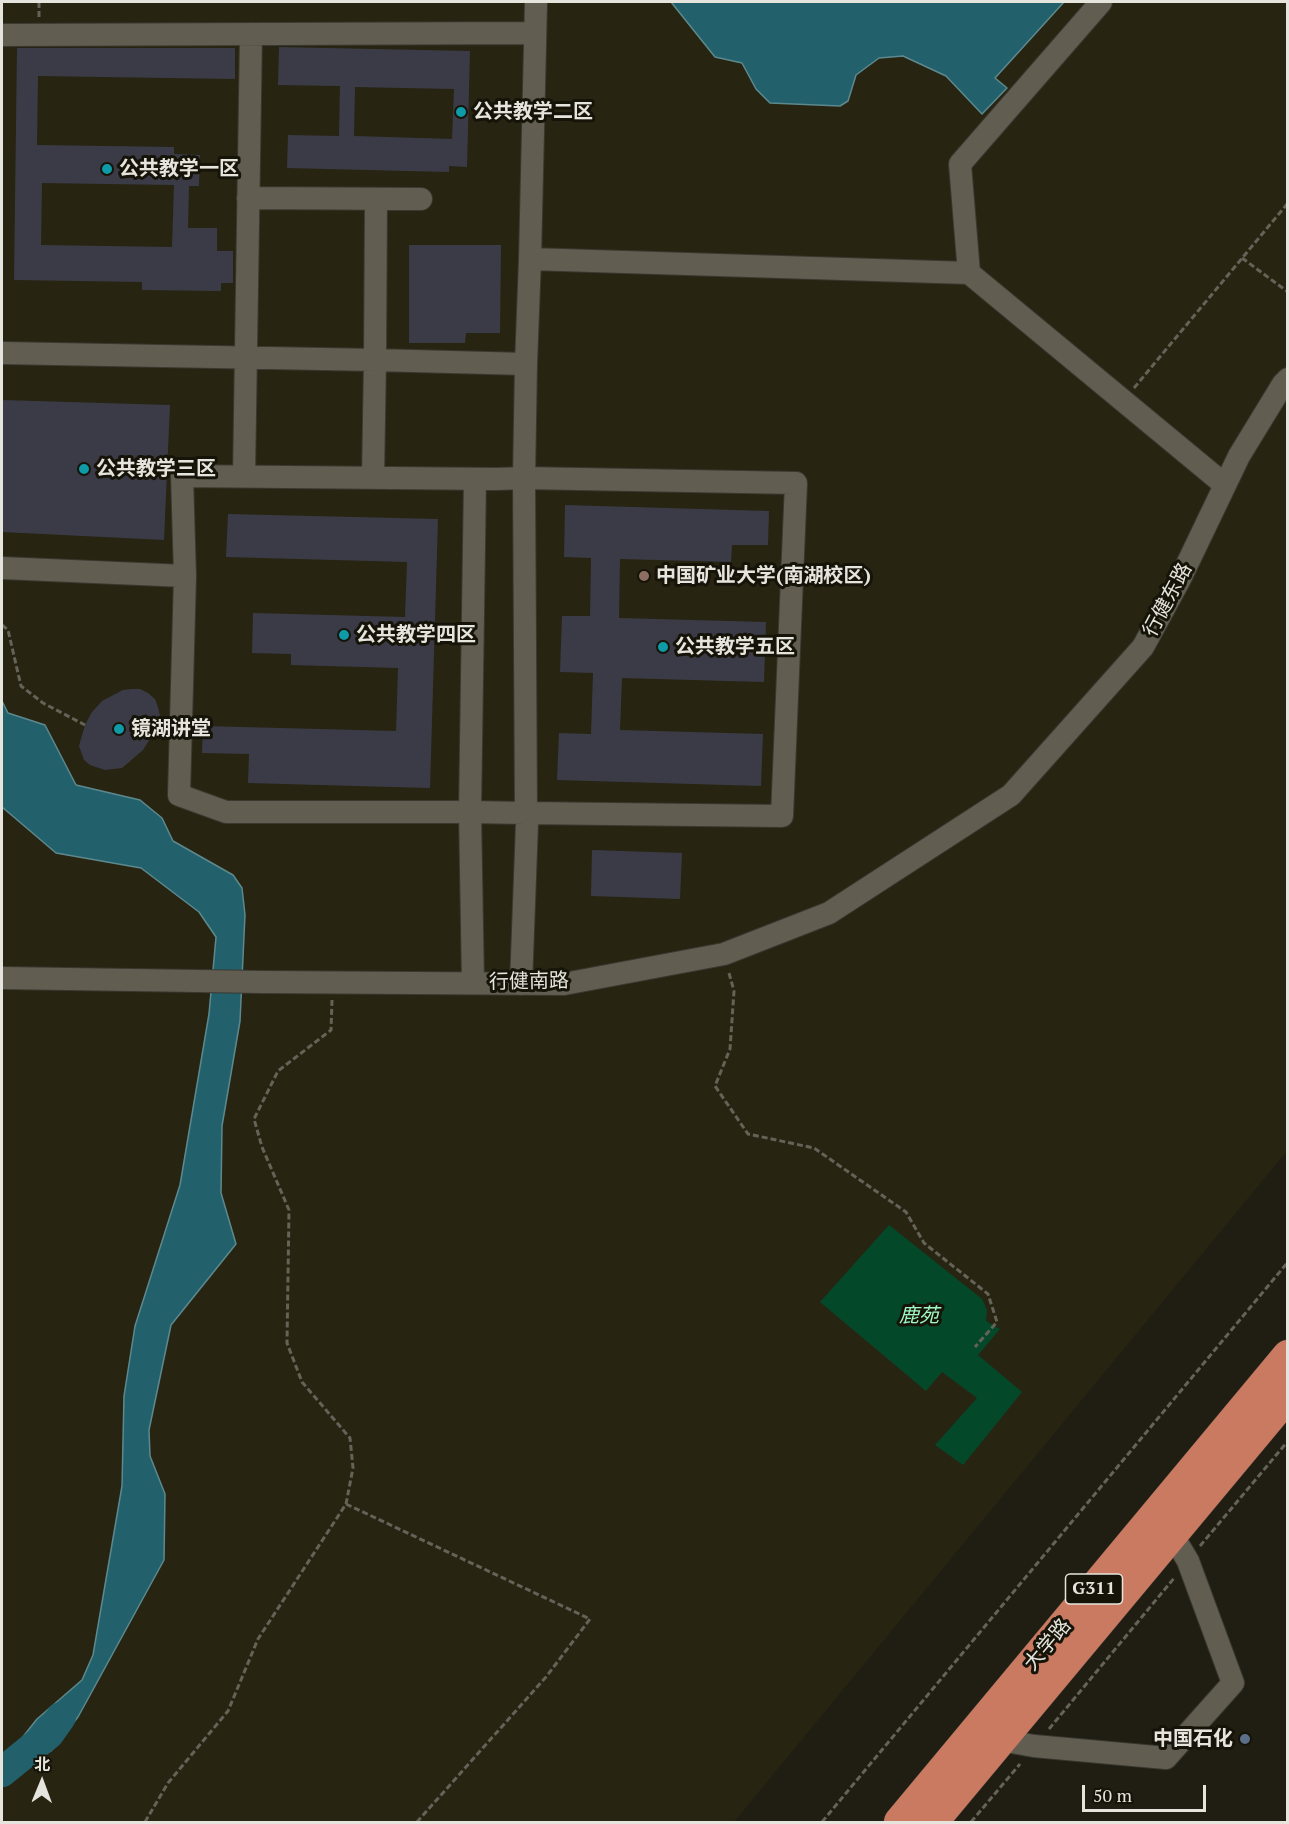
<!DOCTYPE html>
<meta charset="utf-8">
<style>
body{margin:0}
#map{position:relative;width:1289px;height:1824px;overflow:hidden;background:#201d12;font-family:"PT Serif","Noto Sans SC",serif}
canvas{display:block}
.frame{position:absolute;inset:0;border:3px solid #e6e5dd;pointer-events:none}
.north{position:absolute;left:12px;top:1752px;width:60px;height:60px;-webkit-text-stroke:4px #161409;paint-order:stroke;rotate:1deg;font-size:16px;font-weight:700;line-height:24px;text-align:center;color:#e6e5dd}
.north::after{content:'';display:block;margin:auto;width:21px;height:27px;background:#e6e5dd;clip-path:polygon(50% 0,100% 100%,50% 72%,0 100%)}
.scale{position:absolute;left:1082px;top:1785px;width:124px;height:27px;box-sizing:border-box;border:3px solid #e6e5dd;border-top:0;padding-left:8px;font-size:18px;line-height:21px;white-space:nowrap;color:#e6e5dd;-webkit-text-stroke:4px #161409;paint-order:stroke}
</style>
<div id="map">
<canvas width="1289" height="1824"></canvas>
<div class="frame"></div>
<div class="north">北</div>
<div class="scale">50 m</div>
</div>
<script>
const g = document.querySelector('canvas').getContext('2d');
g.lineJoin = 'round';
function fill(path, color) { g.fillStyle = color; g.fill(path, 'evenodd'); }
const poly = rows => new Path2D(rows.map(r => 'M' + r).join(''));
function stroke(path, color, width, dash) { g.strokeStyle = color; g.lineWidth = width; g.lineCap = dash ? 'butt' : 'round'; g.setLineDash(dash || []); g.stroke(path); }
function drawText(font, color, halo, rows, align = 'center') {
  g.font = font + ' "PT Serif","Noto Sans SC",serif'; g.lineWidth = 6; g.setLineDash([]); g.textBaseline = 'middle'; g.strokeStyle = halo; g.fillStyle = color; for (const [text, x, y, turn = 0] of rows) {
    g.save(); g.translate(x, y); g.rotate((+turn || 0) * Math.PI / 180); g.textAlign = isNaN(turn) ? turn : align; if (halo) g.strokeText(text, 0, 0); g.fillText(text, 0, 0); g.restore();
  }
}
fill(poly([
 [2,2,1287,2,1287,1151,734,1822,2,1822]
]), '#282412');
fill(poly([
 [889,1225,982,1299,987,1310,986,1321,1000,1329,978,1355,1022,1392,963,1465,935,1445,977,1398,942,1372,926,1391,820,1302]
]), '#04482a');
const water = poly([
 [671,2,1064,2,995,78,1007,88,982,114,946,76,903,56,879,58,856,75,848,101,840,106,770,103,756,89,742,63,715,57,671,2],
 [2,701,8,713,45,725,76,785,140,800,162,818,173,841,233,875,242,888,245,915,240,1021,222,1126,221,1193,236,1244,171,1325,149,1430,150,1456,165,1494,164,1560,78,1717,51,1751,18,1743,37,1719,82,1680,93,1655,122,1486,124,1396,135,1326,180,1185,209,1014,216,937,199,912,141,868,56,853,2,807,2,701]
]);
fill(water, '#22616c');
stroke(water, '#5d898e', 1.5);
stroke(poly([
 [2,1772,49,1734,61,1717]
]), '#22616c', 30);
fill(poly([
 [279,47,470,51,467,167,449,166,449,172,287,168,288,135,339,136,340,86,278,85],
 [355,87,454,89,452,139,354,136],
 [17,48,235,48,235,79,38,76,37,145,174,147,174,154,200,155,199,186,189,186,188,228,217,228,217,251,233,251,233,283,221,283,221,291,142,290,142,282,14,280],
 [42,183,174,185,172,247,41,245],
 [409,245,501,245,500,333,466,333,465,343,409,343],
 [2,400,170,405,164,540,2,532],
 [565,505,769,511,768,545,732,545,731,562,620,559,619,618,766,622,764,682,622,678,620,730,763,734,761,786,557,780,559,733,591,734,593,673,560,672,562,616,590,616,591,558,564,557],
 [228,514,438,519,430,788,248,783,249,754,202,753,203,726,396,731,398,668,291,665,291,654,252,653,253,613,405,617,407,562,226,557],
 [132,689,140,689,148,693,155,699,158,707,160,716,153,734,143,750,122,768,105,770,90,765,84,760,79,746,85,725,92,712,102,701,123,690],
 [592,850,682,853,680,899,591,896]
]), '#3b3b47');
const minor = poly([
 [2,35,535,33],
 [248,198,421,199],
 [530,259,969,273,1225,485],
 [969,273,960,164,1101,2],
 [2,353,375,360,376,199],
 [526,364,530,259,536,2],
 [244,476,251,34],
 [2,568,185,576,182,476,497,479,524,478,526,364,375,360,373,478],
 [185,576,179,795,226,812,470,812,526,813,782,816,796,483,524,478,526,813,527,823,521,984],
 [2,978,262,982,564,984,724,954,829,913,1011,795,1143,647,1180,579,1239,456,1283,384,1288,379],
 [473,983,470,812,475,479],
 [1000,1740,1034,1746,1166,1758,1233,1683,1188,1561,1172,1534]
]);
const highway = poly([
 [900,1822,1288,1356],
 [932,1822,1288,1395]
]);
stroke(minor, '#3a3831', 24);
stroke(highway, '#3a3831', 33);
stroke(poly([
 [39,2,39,18],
 [1242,258,1288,292],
 [1134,388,1288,203],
 [2,625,8,630,21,686,43,703,85,725],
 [153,734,164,735],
 [729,973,734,991,730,1049,715,1086,748,1134,814,1148,906,1212,924,1243,988,1294,997,1322,975,1347],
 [346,1504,590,1619,546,1677,417,1822],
 [1200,1546,1288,1441],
 [1049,1729,1175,1577],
 [145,1822,168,1783,228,1711,258,1639,346,1504,353,1468,350,1438,302,1382,287,1343,289,1210,262,1147,254,1119,278,1071,331,1030,332,1000],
 [822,1822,1288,1262],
 [971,1822,1020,1764]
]), '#656258', 3, [6, 3]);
stroke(minor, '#615e51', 22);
stroke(highway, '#cb7a62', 32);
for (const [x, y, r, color] of [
 [461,112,6,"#0f9aa8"],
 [107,169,6,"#0f9aa8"],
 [84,469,6,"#0f9aa8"],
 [644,576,6,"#8d6e63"],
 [344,635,6,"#0f9aa8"],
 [663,647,6,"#0f9aa8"],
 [119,729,6,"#0f9aa8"],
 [1245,1739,6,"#5c6f8a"]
]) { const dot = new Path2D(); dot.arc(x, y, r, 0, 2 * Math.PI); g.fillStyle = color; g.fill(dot); stroke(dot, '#161409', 2); }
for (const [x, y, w] of [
 [1094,1589,57]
]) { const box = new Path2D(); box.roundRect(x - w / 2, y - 15, w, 30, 4.5); g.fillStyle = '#161409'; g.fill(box); stroke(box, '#e6e5dd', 1.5); }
drawText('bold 18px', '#e6e5dd', null, [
 ["G311",1094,1589]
]);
drawText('bold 20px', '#e6e5dd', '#161409', [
 ["公共教学二区",473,112],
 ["公共教学一区",119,169],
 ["公共教学三区",96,469],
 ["中国矿业大学(南湖校区)",656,576],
 ["公共教学四区",356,635],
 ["公共教学五区",675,647],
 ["镜湖讲堂",131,729],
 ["中国石化",1233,1739,"right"]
], 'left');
drawText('20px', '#e6e5dd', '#161409', [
 ["行健东路",1168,600,-62],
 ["行健南路",529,982,-1],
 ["大学路",1048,1645,-50]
]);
drawText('italic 20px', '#9ff7c3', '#161409', [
 ["鹿苑",919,1316]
]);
</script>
